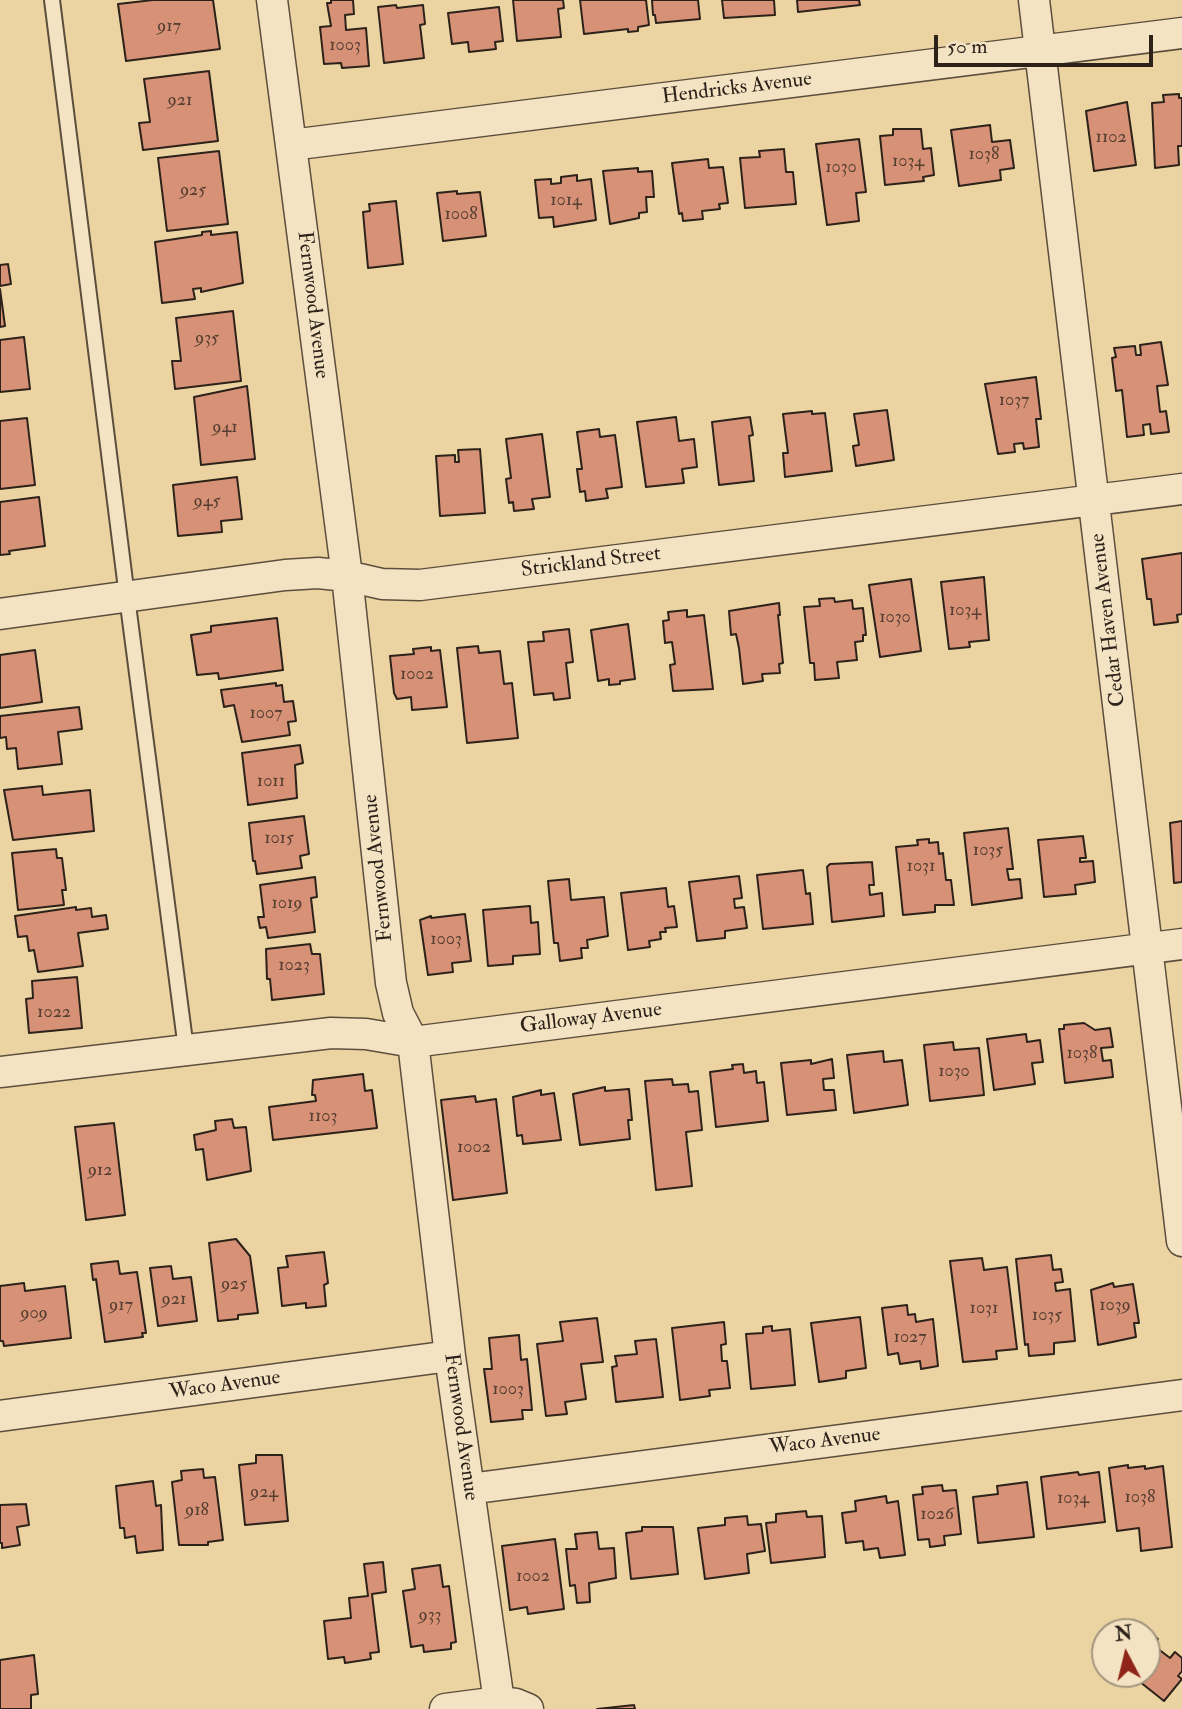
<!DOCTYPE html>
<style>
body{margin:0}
#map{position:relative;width:1182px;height:1709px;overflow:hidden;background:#ecd4a2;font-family:"IM FELL Double Pica",serif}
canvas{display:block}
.north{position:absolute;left:1091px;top:1618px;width:70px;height:70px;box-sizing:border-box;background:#f3e3c3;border:2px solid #a3967f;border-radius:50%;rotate:353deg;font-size:19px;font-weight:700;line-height:28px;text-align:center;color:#2c221a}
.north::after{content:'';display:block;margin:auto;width:24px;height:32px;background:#8f2418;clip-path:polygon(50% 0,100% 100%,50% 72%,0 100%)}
.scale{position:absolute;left:934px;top:35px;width:219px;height:32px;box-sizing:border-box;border:4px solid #2c221a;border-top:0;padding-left:9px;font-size:21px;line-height:24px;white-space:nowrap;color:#2c221a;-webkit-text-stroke:5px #f3e3c3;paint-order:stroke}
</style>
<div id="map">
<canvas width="1182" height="1709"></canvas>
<div class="north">N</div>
<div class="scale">50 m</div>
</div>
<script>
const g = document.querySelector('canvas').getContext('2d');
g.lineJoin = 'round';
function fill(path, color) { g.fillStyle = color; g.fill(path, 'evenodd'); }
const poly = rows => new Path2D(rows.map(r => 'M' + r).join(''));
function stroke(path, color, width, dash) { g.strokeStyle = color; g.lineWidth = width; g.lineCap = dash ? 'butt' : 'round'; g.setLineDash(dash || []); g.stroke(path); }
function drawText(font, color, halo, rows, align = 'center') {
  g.font = font + ' "IM FELL Double Pica",serif'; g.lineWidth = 7; g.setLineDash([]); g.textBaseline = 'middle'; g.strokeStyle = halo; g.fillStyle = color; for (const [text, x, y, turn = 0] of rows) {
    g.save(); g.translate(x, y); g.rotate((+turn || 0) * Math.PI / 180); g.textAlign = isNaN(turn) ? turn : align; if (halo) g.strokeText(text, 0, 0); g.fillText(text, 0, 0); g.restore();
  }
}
const building = poly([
 [153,0,213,0,220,49,126,61,118,4,153,0],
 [331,0,353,0,354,14,345,15,346,30,366,28,369,66,342,68,341,63,324,64,320,27,331,26,327,3,331,3,331,0],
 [513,0,563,0,564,8,558,9,561,37,517,41,513,0],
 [580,0,646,0,649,25,638,27,638,31,628,32,628,29,584,34,580,0],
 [652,0,698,0,700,19,656,23,655,15,653,15,652,0],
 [722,0,774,0,775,15,724,18,722,0],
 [797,0,859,0,860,5,798,12,797,0],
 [396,5,397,8,423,5,425,24,420,25,424,58,384,63,378,7,396,5],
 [499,7,503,41,495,42,496,49,469,52,468,42,452,44,448,13,499,7],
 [209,71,218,141,143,150,139,123,150,122,144,79,209,71],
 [1179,94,1179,98,1182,98,1182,146,1178,146,1179,165,1155,168,1152,103,1164,102,1163,95,1179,94],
 [1127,102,1136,165,1094,171,1086,111,1127,102],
 [990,125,992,142,1010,140,1014,168,1000,170,1001,180,959,186,951,130,990,125],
 [893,129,921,129,923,149,931,148,934,175,923,177,924,181,885,185,880,136,893,135,893,129],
 [859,139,866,192,856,193,859,221,827,225,816,144,859,139],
 [784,149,786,172,793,172,796,204,745,208,740,158,760,157,759,151,784,149],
 [219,151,228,224,167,231,158,158,219,151],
 [708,159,709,168,723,167,728,203,719,204,720,209,702,211,703,219,683,221,682,213,679,214,672,163,708,159],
 [638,168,638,172,652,171,654,197,646,197,647,212,639,213,639,218,610,224,603,171,638,168],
 [577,175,577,181,591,179,596,220,554,227,553,217,539,218,535,180,551,179,551,184,561,183,561,177,577,175],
 [457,191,457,194,480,192,486,236,443,241,437,193,457,191],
 [396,201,403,264,368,268,363,212,370,211,369,204,396,201],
 [211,231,211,235,237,232,243,283,201,292,201,288,193,289,195,299,162,303,155,242,202,235,202,232,211,231],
 [8,264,11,284,0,286,0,265,8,264],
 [0,289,5,326,0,327,0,289],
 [233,311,241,381,175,389,172,361,181,361,176,318,233,311],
 [24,337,30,389,0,392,0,340,24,337],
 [1161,342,1168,385,1157,386,1160,412,1166,411,1169,432,1151,434,1150,424,1143,425,1144,435,1127,437,1122,390,1116,391,1112,358,1116,357,1114,348,1135,346,1136,355,1141,355,1140,345,1161,342],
 [1036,377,1041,419,1036,419,1039,447,1024,449,1023,443,1014,444,1015,452,998,454,985,384,1036,377],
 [247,386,255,459,201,465,194,397,247,386],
 [887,410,894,460,856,466,853,446,859,445,854,414,887,410],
 [812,411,812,414,825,413,832,471,785,477,783,453,788,453,783,414,812,411],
 [676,417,679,441,694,439,697,467,682,469,684,483,646,487,637,422,676,417],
 [750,417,753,435,749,436,754,481,719,485,712,422,750,417],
 [27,418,35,485,0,489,0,421,27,418],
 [599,429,600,437,615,435,622,487,606,489,608,498,586,501,585,491,580,492,577,469,582,469,577,432,599,429],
 [542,434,550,497,532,499,534,509,514,511,513,502,509,503,506,479,511,478,506,439,542,434],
 [480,449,485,513,440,516,436,456,455,455,455,462,459,462,458,450,480,449],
 [237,477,242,519,221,521,222,532,178,536,173,485,237,477],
 [39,497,45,546,9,551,10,554,0,555,0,502,39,497],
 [1182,553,1182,614,1177,615,1178,622,1154,625,1151,599,1147,599,1142,559,1182,553],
 [984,577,989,640,969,642,970,647,949,649,941,582,984,577],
 [911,579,921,651,880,657,869,585,911,579],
 [834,598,835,602,852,600,853,609,863,608,866,635,863,635,863,641,855,642,857,660,837,662,839,678,815,680,814,663,810,663,804,607,820,606,819,599,834,598],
 [779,603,780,615,778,615,783,663,779,664,780,673,762,674,763,681,743,684,739,648,736,634,731,635,729,611,779,603],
 [687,610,687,617,704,615,713,689,673,691,670,665,675,664,672,642,665,643,663,621,669,620,668,612,687,610],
 [277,618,283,670,219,679,218,673,197,675,191,635,211,632,211,626,277,618],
 [628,624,635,679,620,681,620,684,609,685,609,679,598,681,591,630,628,624],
 [569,629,573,662,566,663,570,698,554,700,553,693,534,695,528,642,544,641,543,632,569,629],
 [478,646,479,653,500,651,504,684,512,683,518,738,467,743,457,648,478,646],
 [431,647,431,651,440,650,447,707,412,710,411,697,397,699,394,693,390,656,414,654,413,649,431,647],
 [35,650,42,702,0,708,0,655,35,650],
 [276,683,276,686,282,685,284,702,293,701,296,721,288,722,290,735,242,742,234,705,224,707,221,690,276,683],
 [79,707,82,729,58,732,62,764,18,769,16,748,7,749,6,737,0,738,0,716,79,707],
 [300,745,303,763,295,765,297,798,248,805,242,753,300,745],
 [42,786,43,795,90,790,94,831,13,840,4,790,42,786],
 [304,816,309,854,300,856,302,868,257,874,255,861,253,861,249,823,304,816],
 [1182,821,1182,882,1174,883,1170,823,1182,821],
 [1008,828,1013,869,1007,869,1009,880,1020,879,1022,898,972,905,964,833,1008,828],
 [1083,836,1086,858,1080,858,1080,862,1093,861,1095,882,1075,885,1076,894,1044,897,1038,840,1083,836],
 [929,839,929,843,938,842,939,854,943,853,946,880,951,880,954,905,935,905,935,912,903,915,896,847,918,845,917,840,929,839],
 [56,849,57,858,62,858,66,890,62,890,64,905,18,910,12,853,56,849],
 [872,862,874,885,869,885,870,895,882,893,884,916,832,922,827,867,830,864,872,862],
 [803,870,806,894,810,893,813,924,763,929,757,875,803,870],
 [739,876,742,898,734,899,735,908,744,907,747,928,725,931,725,938,697,941,689,882,739,876],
 [315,877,317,897,311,898,315,932,268,938,266,927,260,928,258,917,264,917,260,885,315,877],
 [569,879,571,900,604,897,608,936,587,940,588,948,581,948,582,958,560,961,558,943,554,943,548,881,569,879],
 [666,888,668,907,674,906,677,927,665,928,666,932,660,932,661,939,649,941,650,947,628,950,621,893,666,888],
 [530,906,531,923,538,922,540,954,513,956,513,964,488,966,483,910,530,906],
 [76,907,76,910,91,908,92,917,106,915,108,929,78,933,83,966,38,972,34,950,29,951,27,936,18,937,15,916,76,907],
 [465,914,471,961,452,963,453,972,428,975,420,920,431,916,431,918,465,914],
 [310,944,312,954,320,954,324,994,272,1000,270,979,267,979,266,949,310,944],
 [77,977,82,1028,29,1033,26,999,33,998,32,981,77,977],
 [1084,1023,1095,1030,1110,1028,1113,1047,1101,1048,1103,1061,1111,1060,1113,1077,1065,1083,1059,1029,1064,1029,1064,1025,1084,1023],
 [1026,1034,1027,1042,1040,1040,1043,1062,1032,1063,1035,1084,994,1090,987,1039,1026,1034],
 [953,1042,954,1050,979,1048,984,1095,930,1101,924,1045,953,1042],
 [883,1051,884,1062,902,1060,908,1105,854,1113,847,1055,883,1051],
 [832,1059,834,1078,823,1079,824,1090,834,1090,836,1110,787,1115,781,1063,811,1060,811,1064,832,1059],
 [743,1064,744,1073,756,1071,757,1083,764,1082,768,1121,716,1127,710,1072,733,1069,732,1065,743,1064],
 [363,1074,365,1091,372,1090,377,1128,273,1140,269,1107,316,1101,315,1095,312,1095,313,1080,363,1074],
 [672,1079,673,1085,688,1084,689,1092,698,1091,702,1130,686,1132,692,1186,656,1190,645,1081,672,1079],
 [605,1087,605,1091,629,1089,632,1120,628,1120,630,1139,580,1145,573,1094,605,1087],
 [541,1090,541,1095,554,1093,561,1140,523,1144,522,1135,517,1136,513,1097,541,1090],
 [475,1096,476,1102,496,1099,507,1193,453,1200,441,1100,475,1096],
 [232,1119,234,1128,246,1127,251,1171,207,1180,203,1149,196,1150,194,1135,216,1130,215,1121,232,1119],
 [114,1123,125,1215,86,1220,75,1127,114,1123],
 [236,1239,250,1256,258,1313,238,1315,238,1319,218,1321,209,1243,236,1239],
 [324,1252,328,1283,324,1285,326,1306,306,1308,306,1303,282,1306,278,1268,288,1267,286,1256,324,1252],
 [1051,1255,1053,1270,1061,1269,1063,1282,1055,1283,1056,1291,1070,1289,1075,1341,1054,1343,1054,1354,1029,1356,1028,1344,1025,1345,1016,1259,1051,1255],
 [982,1258,984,1270,1007,1267,1017,1349,996,1351,997,1359,963,1362,950,1261,982,1258],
 [118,1261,120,1274,137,1272,146,1333,142,1333,143,1337,105,1342,96,1279,93,1280,91,1264,118,1261],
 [171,1266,173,1279,191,1277,197,1321,158,1326,150,1268,171,1266],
 [24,1283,25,1291,65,1286,71,1338,4,1346,3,1341,0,1341,0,1286,24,1283],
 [1113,1283,1114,1287,1133,1284,1139,1323,1134,1323,1136,1337,1098,1345,1091,1290,1113,1283],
 [907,1305,908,1315,915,1314,916,1322,933,1319,938,1366,921,1369,920,1361,900,1364,898,1353,888,1355,882,1308,907,1305],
 [860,1317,866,1368,846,1371,846,1378,819,1382,811,1323,860,1317],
 [597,1318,603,1362,581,1364,586,1399,565,1402,567,1414,546,1416,537,1344,563,1341,560,1322,597,1318],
 [724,1322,726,1344,721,1345,722,1361,727,1361,730,1388,709,1390,710,1396,680,1400,672,1328,724,1322],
 [772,1326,772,1331,790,1329,795,1385,751,1389,746,1334,763,1333,763,1327,772,1326],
 [519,1335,521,1360,527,1359,532,1410,522,1410,523,1419,491,1422,484,1369,492,1369,489,1338,519,1335],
 [656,1339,663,1397,616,1402,612,1367,617,1366,615,1356,637,1354,635,1341,656,1339],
 [256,1455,282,1455,288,1521,245,1525,239,1465,256,1463,256,1455],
 [1128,1465,1128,1468,1145,1466,1145,1469,1163,1466,1172,1547,1141,1551,1139,1528,1117,1531,1109,1468,1128,1465],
 [203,1469,204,1478,215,1477,223,1540,208,1542,208,1545,179,1545,172,1482,182,1480,181,1471,203,1469],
 [1078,1472,1079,1475,1099,1472,1105,1522,1047,1529,1041,1477,1078,1472],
 [153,1481,156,1506,161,1505,163,1550,137,1553,135,1536,125,1538,124,1528,120,1528,116,1486,153,1481],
 [1027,1482,1034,1537,978,1543,973,1497,998,1494,997,1486,1027,1482],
 [942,1485,943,1491,956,1490,961,1534,944,1536,945,1545,930,1547,929,1539,918,1540,913,1495,923,1494,922,1487,942,1485],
 [886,1496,887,1503,898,1501,905,1555,880,1558,878,1548,864,1550,863,1541,846,1543,842,1513,856,1511,855,1501,886,1496],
 [26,1504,29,1525,17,1527,20,1545,2,1548,2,1543,0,1543,0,1505,26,1504],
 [806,1511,807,1517,822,1516,825,1557,771,1563,766,1523,776,1522,776,1514,806,1511],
 [747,1516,748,1525,761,1524,765,1551,747,1554,749,1573,705,1579,698,1528,725,1525,725,1518,747,1516],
 [642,1527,673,1527,678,1574,631,1579,626,1533,642,1531,642,1527],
 [597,1532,599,1549,614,1548,616,1578,589,1583,590,1602,577,1603,575,1585,570,1586,566,1549,577,1549,575,1534,597,1532],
 [555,1539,564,1609,528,1614,527,1607,510,1610,502,1546,555,1539],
 [383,1562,386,1592,372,1594,379,1652,370,1653,371,1659,345,1663,344,1657,328,1659,324,1621,351,1618,349,1598,368,1596,364,1564,383,1562],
 [440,1565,443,1587,449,1586,456,1642,451,1643,451,1649,424,1652,423,1645,411,1647,403,1591,415,1589,412,1569,440,1565],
 [1145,1629,1158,1639,1153,1645,1170,1658,1175,1652,1182,1658,1182,1671,1178,1676,1182,1679,1164,1701,1130,1674,1147,1674,1147,1632,1143,1632,1145,1629],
 [34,1655,38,1694,31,1695,31,1709,0,1709,0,1660,34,1655],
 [634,1705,635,1709,597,1709,634,1705]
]);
fill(building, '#d69176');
stroke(building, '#2c221a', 2);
const lane = poly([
 [52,0,127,597,186,1049]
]);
const street = poly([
 [272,0,347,576,391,983,398,1013,413,1042,450,1356,499,1702],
 [1034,0,1182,1241],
 [291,145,1182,33],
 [0,614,285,575,318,573,347,576,382,584,420,585,1182,489],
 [0,1072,331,1033,366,1034,413,1042,1182,944],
 [0,1416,450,1356],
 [469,1489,1182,1395],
 [445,1709,499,1702,516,1704,528,1709]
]);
stroke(lane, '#5c4e3c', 18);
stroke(street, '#5c4e3c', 33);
stroke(lane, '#f3e3c3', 14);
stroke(street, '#f3e3c3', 30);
drawText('18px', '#563e31', null, [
 ["917",169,27],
 ["1003",345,46],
 ["921",180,101],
 ["1102",1111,138],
 ["1038",984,155],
 ["1034",908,162],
 ["1030",841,168],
 ["925",193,191],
 ["1014",566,201],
 ["1008",461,215],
 ["935",207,339],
 ["1037",1014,401],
 ["941",225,428],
 ["945",207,502],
 ["1034",965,611],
 ["1030",895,618],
 ["1002",417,675],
 ["1007",266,714],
 ["1011",271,782],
 ["1015",279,839],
 ["1035",988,851],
 ["1031",921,867],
 ["1019",287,904],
 ["1003",446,940],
 ["1023",294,966],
 ["1022",54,1013],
 ["1038",1082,1054],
 ["1030",954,1072],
 ["1103",323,1117],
 ["1002",474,1148],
 ["912",100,1171],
 ["925",234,1285],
 ["921",174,1300],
 ["917",121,1306],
 ["1039",1115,1306],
 ["1031",984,1309],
 ["909",34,1314],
 ["1035",1047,1316],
 ["1027",910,1338],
 ["1003",508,1390],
 ["924",264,1493],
 ["1038",1140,1498],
 ["1034",1073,1499],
 ["918",197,1511],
 ["1026",937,1515],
 ["1002",533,1577],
 ["933",430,1616]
]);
drawText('21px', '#2c221a', '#f3e3c3', [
 ["Hendricks Avenue",737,89,-7],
 ["Fernwood Avenue",312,305,83],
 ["Strickland Street",591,563,-7],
 ["Cedar Haven Avenue",1109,620,-97],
 ["Fernwood Avenue",379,868,-96],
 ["Galloway Avenue",591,1019,-7],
 ["Waco Avenue",225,1386,-8],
 ["Fernwood Avenue",460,1427,82],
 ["Waco Avenue",825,1442,-7]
]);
</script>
